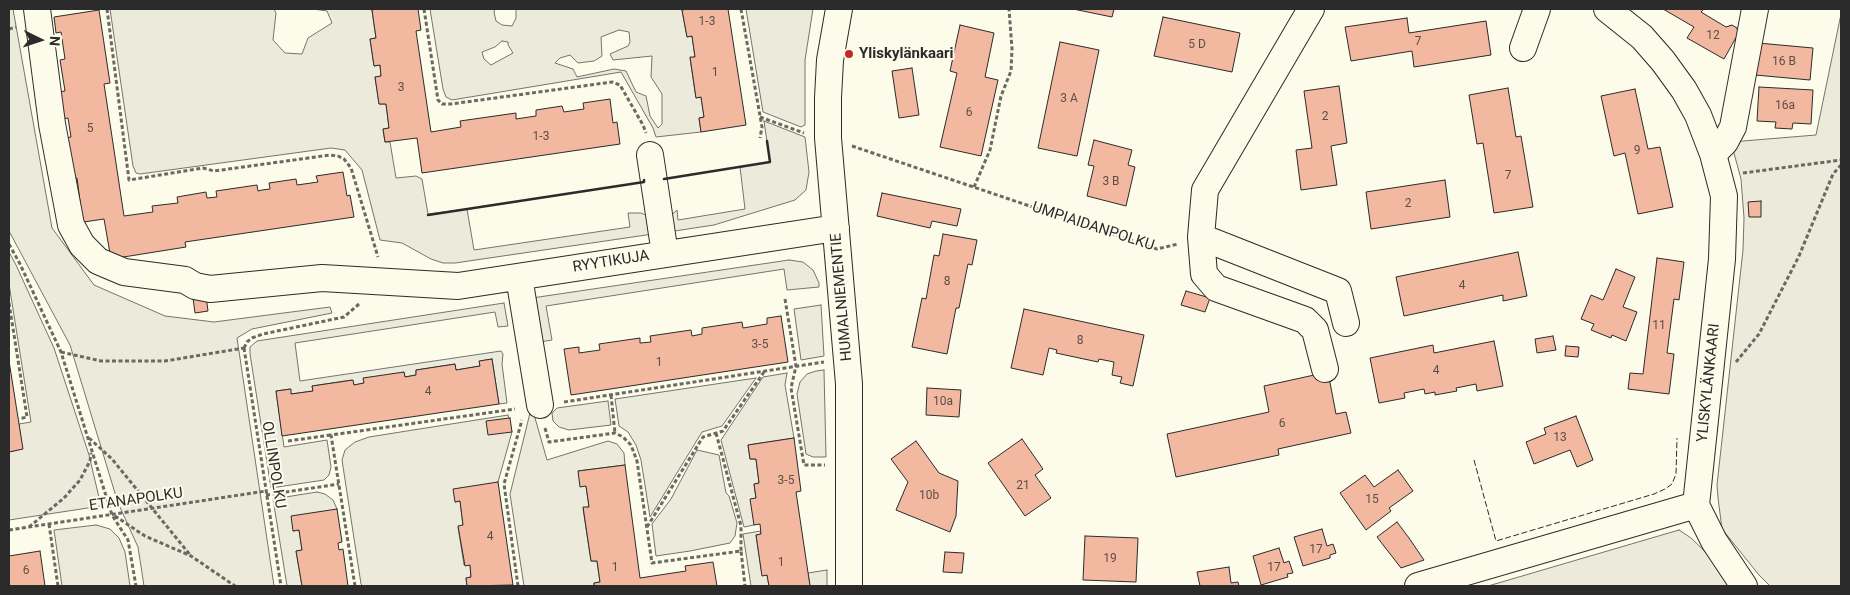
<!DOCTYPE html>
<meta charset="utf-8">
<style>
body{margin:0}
#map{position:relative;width:1850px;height:595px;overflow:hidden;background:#fdfbea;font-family:Roboto,sans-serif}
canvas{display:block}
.frame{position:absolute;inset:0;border:10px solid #2b2b2b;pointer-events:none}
.north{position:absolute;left:15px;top:15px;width:50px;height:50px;-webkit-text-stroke:4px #fdfbea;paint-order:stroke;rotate:94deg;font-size:14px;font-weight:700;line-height:20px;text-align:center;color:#2b2b2b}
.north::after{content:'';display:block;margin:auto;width:18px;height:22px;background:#2b2b2b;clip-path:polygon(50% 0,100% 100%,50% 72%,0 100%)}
</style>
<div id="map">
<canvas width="1850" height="595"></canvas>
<div class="frame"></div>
<div class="north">N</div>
</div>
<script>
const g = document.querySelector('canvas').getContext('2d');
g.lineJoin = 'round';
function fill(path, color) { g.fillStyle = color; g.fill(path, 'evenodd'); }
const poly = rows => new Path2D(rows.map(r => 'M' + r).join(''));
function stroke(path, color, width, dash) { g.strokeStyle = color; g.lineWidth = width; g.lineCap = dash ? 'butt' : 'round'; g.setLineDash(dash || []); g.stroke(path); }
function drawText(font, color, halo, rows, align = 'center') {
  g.font = font + ' Roboto,sans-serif'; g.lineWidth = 4; g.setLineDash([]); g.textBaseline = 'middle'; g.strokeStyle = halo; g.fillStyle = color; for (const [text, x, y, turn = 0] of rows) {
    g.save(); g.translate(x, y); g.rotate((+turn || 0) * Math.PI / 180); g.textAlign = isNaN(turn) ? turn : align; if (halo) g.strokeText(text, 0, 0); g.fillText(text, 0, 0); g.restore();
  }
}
const green = poly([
 [9,9,13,9,52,228,94,285,165,316,214,322,330,307,332,313,252,329,237,338,274,586,144,586,138,547,118,503,70,345,9,231,9,9],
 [110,9,274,9,276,13,273,40,285,53,302,54,308,38,332,23,327,11,313,9,377,9,372,10,376,38,370,39,374,66,380,65,381,76,375,77,379,104,386,104,389,128,383,129,385,142,390,142,396,178,416,176,422,179,428,214,467,209,474,250,630,227,628,213,641,213,648,216,653,234,455,263,443,263,431,259,402,243,380,240,362,170,345,150,331,148,140,174,136,173,133,166,110,9],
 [430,9,495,9,494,12,496,21,502,25,512,26,516,18,516,9,688,9,682,10,687,37,692,36,695,57,690,58,696,98,701,97,704,117,699,118,701,132,656,137,653,128,621,72,452,100,446,97,443,89,430,9],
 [619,30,629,32,630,42,628,46,610,54,613,60,652,56,651,77,662,94,662,124,658,128,650,116,646,96,636,92,626,71,614,69,577,77,573,69,555,63,560,58,570,55,578,63,594,61,602,56,601,37,619,30],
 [502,41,508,42,508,45,513,53,491,65,484,59,482,52,495,47,502,41],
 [746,9,813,9,805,60,805,125,801,127,763,112,746,9],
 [1841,14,1841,586,1770,586,1759,575,1722,529,1718,498,1717,485,1743,250,1744,218,1741,179,1731,142,1816,135,1841,14],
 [764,121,805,137,809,172,806,190,795,200,714,225,668,232,669,217,677,210,678,220,745,209,740,167,770,162,764,121],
 [9,252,16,265,54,348,89,455,101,506,9,520,9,452,22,449,19,424,31,422,9,284,9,252],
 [789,260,803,262,813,270,819,283,819,287,787,290,784,269,546,306,552,340,540,342,532,298,789,260],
 [504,303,508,326,498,327,495,312,295,343,300,381,501,351,503,354,502,364,507,403,499,404,492,359,480,361,480,366,456,370,455,364,416,370,416,375,405,377,404,372,364,383,354,385,352,380,312,386,313,391,291,394,290,389,276,391,284,447,327,440,331,467,329,475,324,480,271,488,250,354,250,347,257,341,504,303],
 [821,305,824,356,801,360,794,309,821,305],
 [824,370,826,457,813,457,806,454,797,394,800,382,807,374,816,371,824,370],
 [787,373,785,385,794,438,748,445,750,459,756,459,759,483,754,484,756,498,754,525,744,527,721,440,763,377,787,373],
 [756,378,722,426,702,432,650,517,641,460,636,445,628,432,619,426,615,399,756,378],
 [608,401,611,425,569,430,559,427,553,421,552,413,557,408,608,401],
 [533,411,547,460,608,441,617,444,624,453,625,465,578,471,586,486,589,507,583,508,591,561,597,561,600,582,594,583,594,586,524,586,510,494,530,413,533,411],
 [508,415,512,432,498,482,455,502,460,501,463,525,458,527,464,565,470,565,471,577,466,578,467,586,363,586,361,584,342,460,345,450,355,442,369,437,508,415],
 [697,450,719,455,726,493,729,496,737,523,735,536,730,543,690,551,656,556,652,524,671,499,697,450],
 [317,492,325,494,333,500,337,509,293,531,299,530,302,550,296,551,302,586,287,586,273,499,317,492],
 [96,525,110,529,119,538,125,552,130,586,62,586,54,530,96,525],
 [1679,530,1691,538,1715,561,1731,586,1488,586,1679,530],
 [761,531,761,534,756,535,762,575,767,575,769,586,751,586,743,534,761,531],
 [827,570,827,586,810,586,808,573,827,570]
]);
fill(green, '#ecebdb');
stroke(green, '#74746e', 1);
const building = poly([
 [377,9,418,9,421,30,416,31,431,132,461,127,460,121,516,113,516,119,536,116,536,110,562,106,564,112,584,109,583,103,610,99,613,123,617,122,620,144,422,173,417,138,385,142,383,129,389,128,386,104,379,104,375,77,381,76,380,65,374,66,370,39,376,38,372,10,377,9],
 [688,9,728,9,746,125,701,132,699,118,704,117,701,97,696,98,690,57,695,57,692,36,687,37,682,10,688,9],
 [1073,9,1114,9,1112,17,1073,9],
 [1663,9,1704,9,1701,12,1726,27,1732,25,1737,28,1738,34,1724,59,1687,38,1694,27,1663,9],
 [99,10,110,83,104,84,124,216,153,212,152,206,178,203,177,197,206,192,207,198,217,197,216,191,257,185,258,191,262,190,270,189,269,183,296,179,297,185,318,182,316,176,343,172,347,196,350,195,354,217,185,242,186,247,111,259,104,219,77,223,76,209,81,209,77,178,71,179,65,138,71,137,68,118,62,119,58,92,65,91,60,60,65,59,61,32,56,33,54,17,99,10],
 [1163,17,1240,33,1232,72,1154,56,1163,17],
 [1407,18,1409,33,1486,21,1491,55,1414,67,1412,51,1351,61,1345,27,1407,18],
 [960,25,994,33,985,77,998,80,981,156,940,147,957,73,950,71,960,25],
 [1060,42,1099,50,1077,156,1038,148,1060,42],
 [1758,43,1813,48,1810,80,1755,75,1758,43],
 [912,68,919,115,899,118,892,71,912,68],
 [1339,86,1347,143,1331,146,1337,185,1301,190,1296,150,1312,148,1304,91,1339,86],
 [1759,87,1813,90,1811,124,1793,123,1792,129,1775,128,1776,122,1757,121,1759,87],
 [1508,88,1516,137,1521,136,1533,207,1494,213,1483,143,1477,144,1469,95,1508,88],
 [1635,89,1648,149,1660,147,1673,207,1638,214,1625,153,1614,156,1601,96,1635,89],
 [1094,140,1132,150,1128,165,1135,167,1126,206,1087,196,1094,166,1088,165,1094,140],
 [1445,180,1450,217,1371,229,1366,192,1445,180],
 [882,193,961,209,957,226,932,221,930,228,877,216,882,193],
 [1761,201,1761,217,1749,217,1748,202,1761,201],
 [943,234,977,240,972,265,968,264,959,308,956,308,947,354,912,347,922,298,926,299,934,255,939,256,943,234],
 [1518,252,1527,296,1503,301,1503,295,1404,316,1396,277,1518,252],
 [1657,258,1684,262,1679,300,1674,299,1667,353,1674,354,1669,394,1628,389,1630,373,1643,374,1657,258],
 [1616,269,1635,277,1623,307,1637,312,1626,341,1612,335,1611,338,1591,330,1594,324,1581,319,1591,295,1603,300,1616,269],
 [1186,291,1210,298,1205,312,1181,305,1186,291],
 [206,296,208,311,195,313,193,298,206,296],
 [1024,309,1144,335,1133,386,1120,383,1122,377,1112,375,1114,362,1099,359,1098,362,1056,353,1057,350,1049,348,1043,375,1011,368,1024,309],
 [781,316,788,362,571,395,564,349,579,347,579,353,600,350,599,344,640,338,640,343,651,342,650,336,691,330,692,336,702,334,702,328,742,322,743,328,767,324,767,318,781,316],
 [1553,336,1556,350,1537,353,1535,339,1553,336],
 [1494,341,1503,386,1477,391,1476,384,1456,388,1457,391,1435,395,1435,392,1425,394,1424,389,1404,393,1405,398,1379,403,1370,358,1433,345,1434,353,1494,341],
 [1566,346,1579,347,1578,357,1565,356,1566,346],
 [492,359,499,404,282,436,276,391,291,389,291,394,313,391,312,386,353,380,354,385,364,383,363,378,404,372,405,377,416,375,416,370,455,364,456,370,480,366,479,361,492,359],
 [9,361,23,449,9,452,9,361],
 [1328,372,1336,414,1346,412,1351,433,1278,449,1279,455,1176,477,1167,434,1269,412,1264,386,1328,372],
 [927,388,961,390,959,417,926,415,927,388],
 [1576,416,1593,460,1577,467,1570,450,1534,464,1526,442,1546,434,1544,428,1576,416],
 [510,418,512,432,488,435,486,421,510,418],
 [794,438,801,491,796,492,810,586,763,586,769,586,767,575,762,576,756,535,761,534,760,524,754,525,750,499,756,498,754,484,759,483,756,459,750,459,748,445,794,438],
 [1022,439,1043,469,1035,475,1051,498,1025,516,988,463,1022,439],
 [916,441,939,473,958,481,956,516,950,532,896,510,908,482,891,459,916,441],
 [625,465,640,578,686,571,685,566,713,562,717,586,594,586,594,583,600,582,597,561,591,561,583,507,589,507,586,486,580,487,578,471,625,465],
 [1398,470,1413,491,1389,508,1391,511,1366,530,1340,493,1365,475,1374,487,1398,470],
 [498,482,513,585,467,586,466,578,471,577,470,565,465,566,458,526,463,525,460,501,455,502,453,489,498,482],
 [337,509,342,542,338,543,339,550,343,549,348,586,302,586,296,551,302,550,299,530,293,531,291,516,337,509],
 [1397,522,1409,538,1424,560,1401,568,1377,537,1397,522],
 [1322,529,1327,546,1333,544,1336,553,1330,555,1330,558,1303,566,1294,537,1322,529],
 [1085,536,1138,538,1136,582,1083,580,1085,536],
 [1279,548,1284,563,1289,561,1293,573,1287,574,1288,577,1261,585,1253,556,1279,548],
 [40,551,45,586,9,586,9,556,40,551],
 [945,552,964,553,962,573,943,572,945,552],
 [1229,567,1231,583,1238,582,1239,586,1200,586,1197,572,1229,567]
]);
fill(building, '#f2b8a0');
stroke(building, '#2b2b2b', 1);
const minor = poly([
 [37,9,52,124,71,225,82,245,98,261,124,272,185,280,195,286,210,289,322,278,458,286,836,228],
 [839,9,830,60,828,98,828,138,849,384,849,586],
 [1311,9,1205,190,1201,237,1204,274,1216,288,1305,320,1315,330,1325,369],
 [1607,9,1642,37,1663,61,1684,90,1698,115,1713,154,1724,196,1722,259,1696,505,1714,541,1744,586],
 [1523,48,1537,9],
 [1713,154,1725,142,1733,127,1755,9],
 [650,155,665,254],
 [1201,237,1338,291,1346,323],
 [519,277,540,405],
 [1418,586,1696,505]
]);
stroke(minor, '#2b2b2b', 28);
stroke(poly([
 [107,9,129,180,203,168,214,171,330,155,338,156,344,159,351,168,378,257],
 [424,9,438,100,442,104,451,104,612,82,620,85,643,125,646,133],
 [741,9,762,127,760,138],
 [9,29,16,27],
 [760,117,804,133],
 [852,146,1157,249,1178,244],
 [1743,173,1841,160],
 [974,187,990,150,1001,96,1011,71,1012,49,1009,9],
 [9,244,20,264,61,352,112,515,128,540,136,586],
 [785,299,796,366,791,388,804,465,825,465],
 [9,303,27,417,18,419],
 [244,348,247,342,252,338,263,334,344,317,359,304],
 [244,348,281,586],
 [61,352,101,361,165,361,244,348],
 [1736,362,1759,334,1799,256,1833,174,1841,165],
 [611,395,615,433],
 [564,402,824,362],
 [545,428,549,442,615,433,623,437,631,445,637,461,652,563,741,551,745,586],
 [716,433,741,526,741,551],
 [89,438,112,459,191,556],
 [288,441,331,435],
 [266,495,339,484],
 [115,516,145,536,191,556,235,586],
 [49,524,58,586],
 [29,527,64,498,80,480,90,461,91,453],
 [647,527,703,437,723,431,764,372],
 [9,530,266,491],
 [355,586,331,435,515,409],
 [518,586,504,484,522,420]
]), '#6a6964', 3, [4, 2.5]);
stroke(minor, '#fdfbea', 26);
stroke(poly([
 [1474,460,1496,541,1654,494,1665,489,1672,484,1676,474,1677,438]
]), '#2b2b2b', 1, [6, 2.5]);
stroke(poly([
 [664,179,770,162,767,141],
 [428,215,644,182,644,180]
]), '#2b2b2b', 2.5);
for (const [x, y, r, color] of [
 [849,54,5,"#c62828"]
]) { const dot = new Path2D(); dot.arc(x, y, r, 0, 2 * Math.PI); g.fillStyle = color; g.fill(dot); stroke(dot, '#fdfbea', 2); }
drawText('12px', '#5d4e48', null, [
 ["1-3",707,22],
 ["12",1713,36],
 ["7",1418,42],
 ["5 D",1197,45],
 ["16 B",1784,62],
 ["1",715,73],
 ["3",401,88],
 ["3 A",1069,99],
 ["16a",1785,106],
 ["6",969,113],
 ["2",1325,117],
 ["5",90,129],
 ["1-3",541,137],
 ["9",1637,151],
 ["7",1508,176],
 ["3 B",1111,182],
 ["2",1408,204],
 ["8",947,282],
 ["4",1462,286],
 ["11",1659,326],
 ["8",1080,341],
 ["3-5",760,345],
 ["1",659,363],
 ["4",1436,371],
 ["4",428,392],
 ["10a",943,402],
 ["6",1282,424],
 ["13",1560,438],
 ["3-5",786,481],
 ["21",1023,486],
 ["10b",929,496],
 ["15",1372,500],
 ["4",490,537],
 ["17",1316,550],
 ["19",1110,559],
 ["1",781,563],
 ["1",615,568],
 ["17",1274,568],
 ["6",26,571]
]);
drawText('bold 15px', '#2b2b2b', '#fdfbea', [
 ["Yliskylänkaari",859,54]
], 'left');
drawText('15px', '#2b2b2b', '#fdfbea', [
 ["UMPIAIDANPOLKU",1093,227,18],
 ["RYYTIKUJA",611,262,-9],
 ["HUMALNIEMENTIE",842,297,-95],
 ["YLISKYLÄNKAARI",1709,383,-84],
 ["OLLINPOLKU",273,465,81],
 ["ETANAPOLKU",136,500,-8]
]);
</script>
